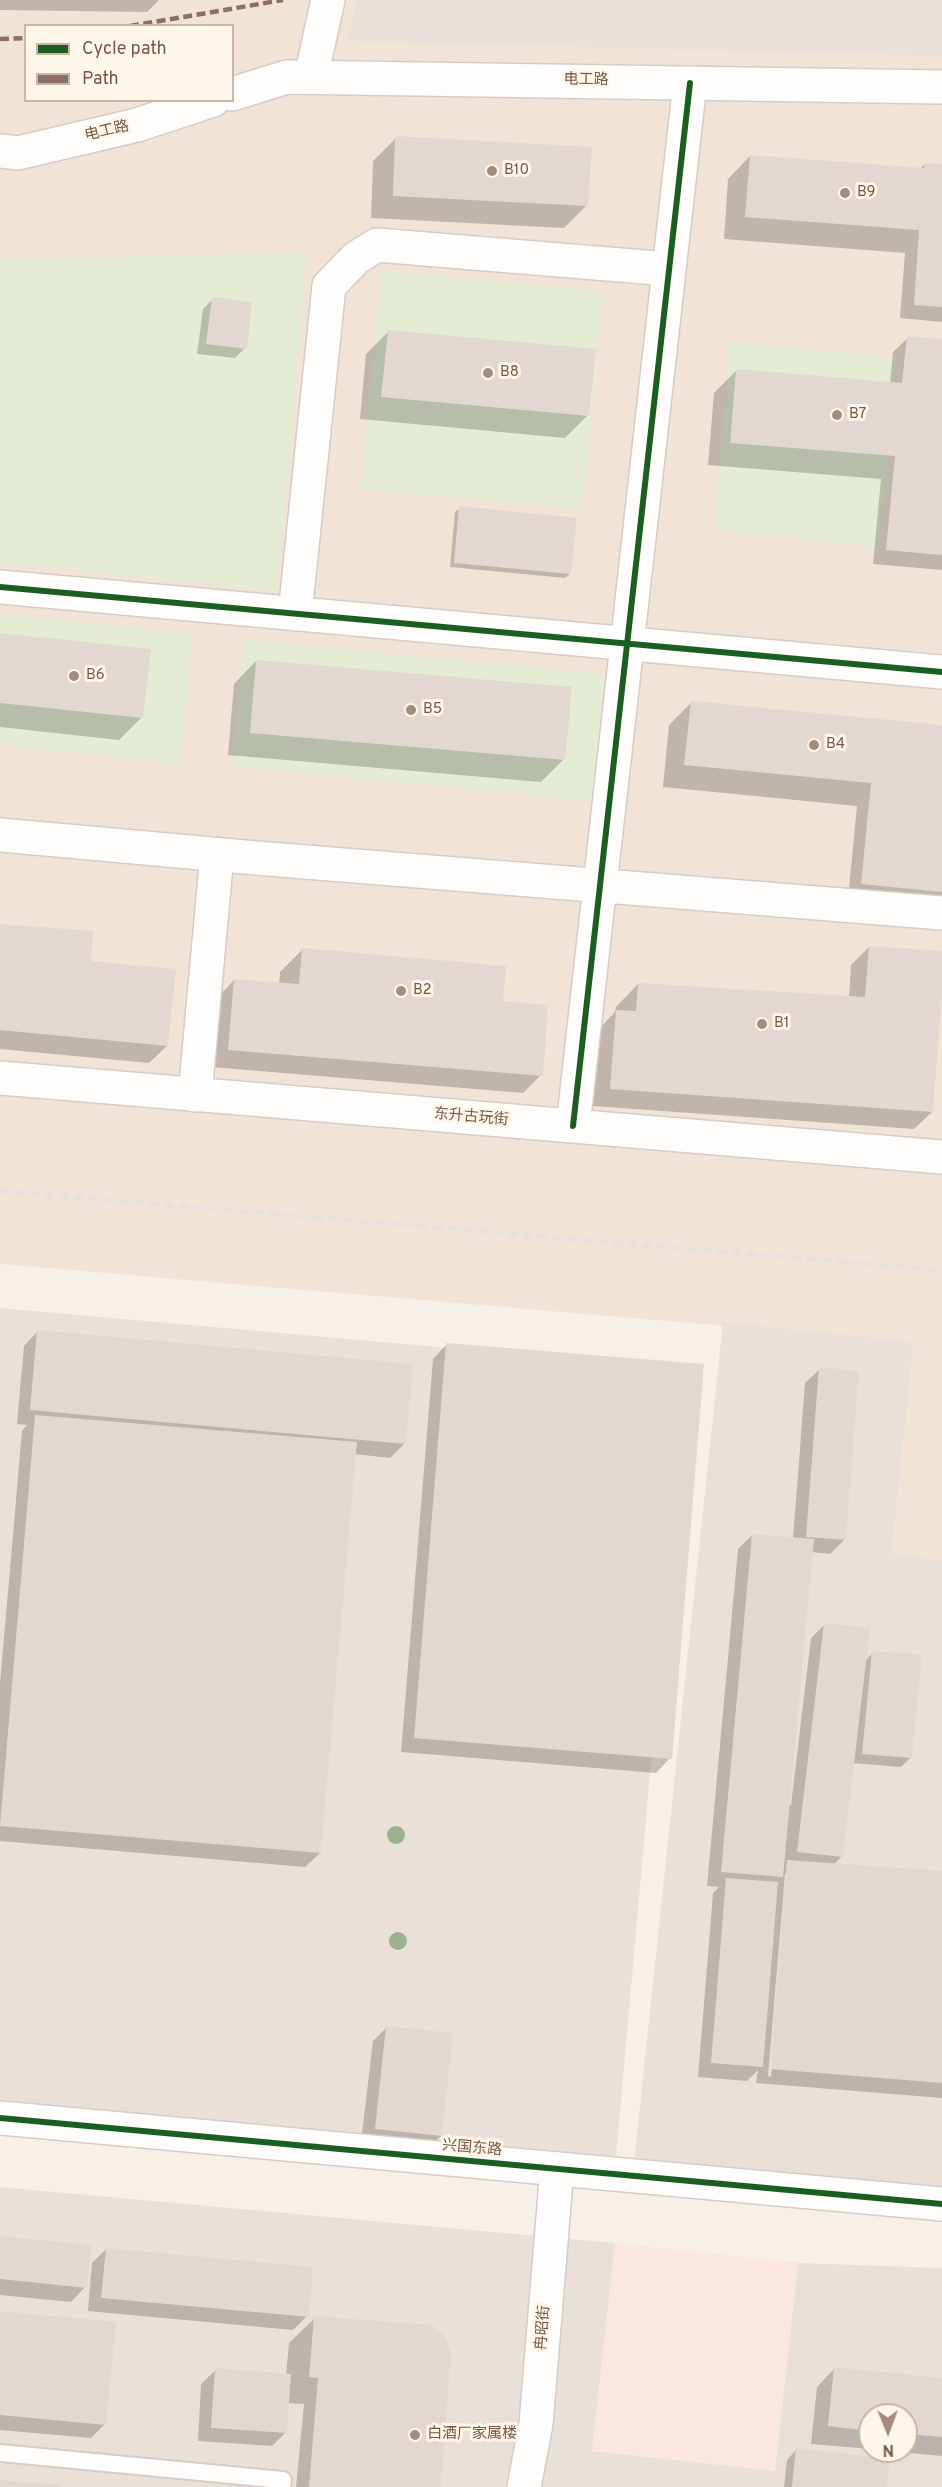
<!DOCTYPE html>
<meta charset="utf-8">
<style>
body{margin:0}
#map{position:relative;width:942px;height:2487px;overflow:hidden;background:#f7f0e9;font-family:Overpass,sans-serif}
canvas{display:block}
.legend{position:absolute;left:24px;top:24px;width:210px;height:78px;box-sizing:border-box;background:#fff6ea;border:2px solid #c8b6a9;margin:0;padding:8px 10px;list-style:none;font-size:18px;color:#765648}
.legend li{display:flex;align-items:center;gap:12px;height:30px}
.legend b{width:30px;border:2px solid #c8b6a9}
.north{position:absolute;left:858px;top:2403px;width:60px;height:60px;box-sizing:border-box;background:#fff6ea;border:2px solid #c8b6a9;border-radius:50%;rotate:179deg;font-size:16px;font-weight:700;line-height:24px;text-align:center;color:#765648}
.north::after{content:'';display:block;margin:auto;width:21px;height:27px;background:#a38c80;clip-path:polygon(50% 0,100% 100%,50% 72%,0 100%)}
</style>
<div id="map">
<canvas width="942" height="2487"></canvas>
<ul class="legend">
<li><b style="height:8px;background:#1b5e20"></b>Cycle path</li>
<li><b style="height:8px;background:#8d6e63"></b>Path</li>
</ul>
<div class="north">N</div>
</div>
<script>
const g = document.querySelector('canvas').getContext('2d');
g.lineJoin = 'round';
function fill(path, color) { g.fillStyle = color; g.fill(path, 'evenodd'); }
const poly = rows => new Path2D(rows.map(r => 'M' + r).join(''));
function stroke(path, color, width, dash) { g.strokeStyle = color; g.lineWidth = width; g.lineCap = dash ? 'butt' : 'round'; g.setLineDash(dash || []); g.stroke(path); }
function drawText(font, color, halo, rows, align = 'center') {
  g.font = font + ' Overpass,"Noto Sans SC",sans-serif'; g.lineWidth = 6; g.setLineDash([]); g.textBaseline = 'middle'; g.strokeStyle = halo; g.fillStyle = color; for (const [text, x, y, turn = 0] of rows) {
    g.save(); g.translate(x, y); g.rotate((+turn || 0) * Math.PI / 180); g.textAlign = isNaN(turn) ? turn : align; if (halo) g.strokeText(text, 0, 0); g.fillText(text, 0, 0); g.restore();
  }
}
fill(poly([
 [0,0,942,0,942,1560,892,1555,914,1342,0,1264],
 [26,26,232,26,232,100,26,100]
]), '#f1e3d6');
fill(poly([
 [615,2243,798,2263,775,2471,591,2451]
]), '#fbe7df');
fill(poly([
 [357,0,942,0,942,56,348,41],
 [0,1308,686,1369,616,2157,0,2103],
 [723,1322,914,1342,892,1554,942,1560,942,2204,633,2171],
 [0,2187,615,2243,592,2451,775,2471,798,2263,942,2268,942,2487,0,2487],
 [870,2415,906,2415,906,2451,870,2451]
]), '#eae0da');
fill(poly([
 [307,252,276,591,0,562,0,260],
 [381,271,602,291,583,509,361,489],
 [731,342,896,358,879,546,714,531],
 [0,614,193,634,179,764,0,745],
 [244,640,604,674,592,801,232,766]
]), '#e4edd3');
fill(poly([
 [0,0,159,0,147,12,0,10],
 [396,138,587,205,564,228,371,218,373,161],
 [750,156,920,169,925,164,942,166,942,322,900,318,905,253,724,239,728,179],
 [213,299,245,348,235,358,197,354,203,309],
 [388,332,587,416,565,438,360,419,366,354],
 [908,338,942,341,942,570,873,564,881,479,708,465,714,393,737,370,890,383,893,352],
 [460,508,570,574,565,578,450,567,455,512],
 [0,634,142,717,119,740,0,727],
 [256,661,564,759,541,782,228,755,234,684],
 [692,702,942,727,942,898,848,898,857,806,663,787,669,725],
 [0,926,89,962,167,1046,149,1063,0,1049],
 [869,947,942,953,932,1112,914,1129,593,1106,599,1029,615,1012,616,1007,638,984,849,998,851,965],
 [303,949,501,1002,541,1075,523,1093,211,1067,217,998,234,980,279,984,280,972],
 [38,1331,405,1443,390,1458,354,1454,320,1853,305,1867,0,1841,0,1684,22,1431,27,1425,17,1424,24,1346],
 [447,1344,670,1758,656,1773,401,1752,433,1359],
 [820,1369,844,1540,830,1554,812,1552,788,1805,791,1805,811,1638,825,1624,865,1661,873,1653,911,1757,901,1767,852,1763,841,1857,834,1864,942,1872,942,2098,756,2083,758,2070,747,2081,698,2077,713,1893,719,1887,707,1886,738,1549,752,1535,793,1539,805,1383],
 [785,1874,788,1874,771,2077,768,2076],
 [387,2027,441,2136,426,2150,361,2142,373,2041],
 [0,2237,85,2287,71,2302,0,2295],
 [106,2249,307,2316,293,2330,88,2311,92,2263],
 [0,2313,105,2424,91,2438,0,2430],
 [315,2318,439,2487,296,2487,304,2404,288,2403,286,2432,272,2446,198,2441,201,2384,216,2370,286,2375,289,2343],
 [834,2369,942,2379,942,2456,886,2451,906,2451,906,2415,870,2415,870,2449,811,2444,817,2387],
 [796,2450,886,2487,784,2487,787,2460]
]), '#0003');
fill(poly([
 [395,136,592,147,588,206,393,196],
 [750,155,924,168,925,163,942,164,942,307,914,305,919,230,745,217],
 [212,297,252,302,247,349,206,344],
 [388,330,596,349,589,416,381,397],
 [907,336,942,339,942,555,886,550,895,456,730,443,736,369,902,383],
 [459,506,577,518,571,574,454,563],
 [0,633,151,649,143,718,0,703],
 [256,660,572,687,565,760,250,733],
 [691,701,942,725,942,892,861,884,871,783,684,765],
 [0,924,93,931,91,961,176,969,168,1046,0,1030],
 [869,946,942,951,942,991,933,1112,610,1089,616,1010,636,1011,638,983,865,997],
 [302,948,506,966,503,1001,548,1005,543,1076,228,1050,234,979,299,984],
 [37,1330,413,1364,406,1444,30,1410],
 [446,1343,704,1364,672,1759,414,1738],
 [819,1367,859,1371,846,1540,806,1537],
 [35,1415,357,1442,321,1853,0,1826],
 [752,1534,814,1539,783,1877,721,1872],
 [824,1623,870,1628,843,1857,797,1852],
 [872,1651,922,1655,912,1758,862,1754],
 [787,1860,942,1871,942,2083,770,2069],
 [726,1878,778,1882,763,2067,711,2063],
 [386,2026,453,2033,442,2136,375,2129],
 [0,2236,91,2245,87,2288,0,2279],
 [106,2248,313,2267,309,2317,101,2298],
 [0,2311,116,2322,106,2425,0,2415],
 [314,2316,432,2325,446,2338,451,2353,441,2487,309,2487,318,2378,309,2377],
 [834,2367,942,2378,942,2437,906,2434,906,2415,870,2415,870,2431,828,2426],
 [215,2368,291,2374,287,2433,211,2428],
 [796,2448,890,2459,887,2487,792,2487],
 [0,2480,62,2485,62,2487,0,2487]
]), '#e3d8d1');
const lane = poly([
 [0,2453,283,2480,282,2487]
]);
const street = poly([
 [311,77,328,0],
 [0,587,942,672],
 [295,614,329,286,356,258,377,245,669,269],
 [0,835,256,858,942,913],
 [0,1078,942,1157],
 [195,1095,217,855],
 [573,1126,690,83],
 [524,2487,536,2424,557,2169]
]);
const secondary = poly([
 [232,94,287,77,942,87],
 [0,151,18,153,137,125,213,100],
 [0,2118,942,2204]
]);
stroke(lane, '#d6ccc6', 20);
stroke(street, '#d6ccc6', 36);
stroke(secondary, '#d6ccc6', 36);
stroke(lane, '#fefdfc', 16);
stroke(street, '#fefdfc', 33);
stroke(secondary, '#fefdfc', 33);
stroke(poly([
 [0,1191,942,1270]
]), '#e4e1e5', 4.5, [9, 6]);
stroke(poly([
 [130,26,283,0],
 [0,39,26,38]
]), '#8d6e63', 4.5, [9, 4.5]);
stroke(poly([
 [0,587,942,672],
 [573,1126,690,83],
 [0,2118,942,2204]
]), '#1b5e20', 6);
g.fillStyle = '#9db08c';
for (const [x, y] of [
 [396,1835],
 [398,1941]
]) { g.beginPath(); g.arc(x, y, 9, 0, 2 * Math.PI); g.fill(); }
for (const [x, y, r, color] of [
 [492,171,6,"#a38c80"],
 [845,193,6,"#a38c80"],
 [488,373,6,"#a38c80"],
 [837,415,6,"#a38c80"],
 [74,676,6,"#a38c80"],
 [411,710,6,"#a38c80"],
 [814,745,6,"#a38c80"],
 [401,991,6,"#a38c80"],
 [762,1024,6,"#a38c80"],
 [415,2435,6,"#a38c80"]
]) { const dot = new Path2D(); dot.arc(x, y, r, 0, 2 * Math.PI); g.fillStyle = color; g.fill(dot); stroke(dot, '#fff6ea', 2); }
drawText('15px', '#765648', '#fff6ea', [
 ["电工路",586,81,1],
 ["电工路",107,132,-13],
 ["东升古玩街",471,1118,5],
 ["兴国东路",472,2149,5],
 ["冉昭街",544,2328,-85]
]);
drawText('15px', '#765648', '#fff6ea', [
 ["B10",504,171],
 ["B9",857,193],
 ["B8",500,373],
 ["B7",849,415],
 ["B6",86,676],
 ["B5",423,710],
 ["B4",826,745],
 ["B2",413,991],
 ["B1",774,1024],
 ["白酒厂家属楼",427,2435]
], 'left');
</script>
